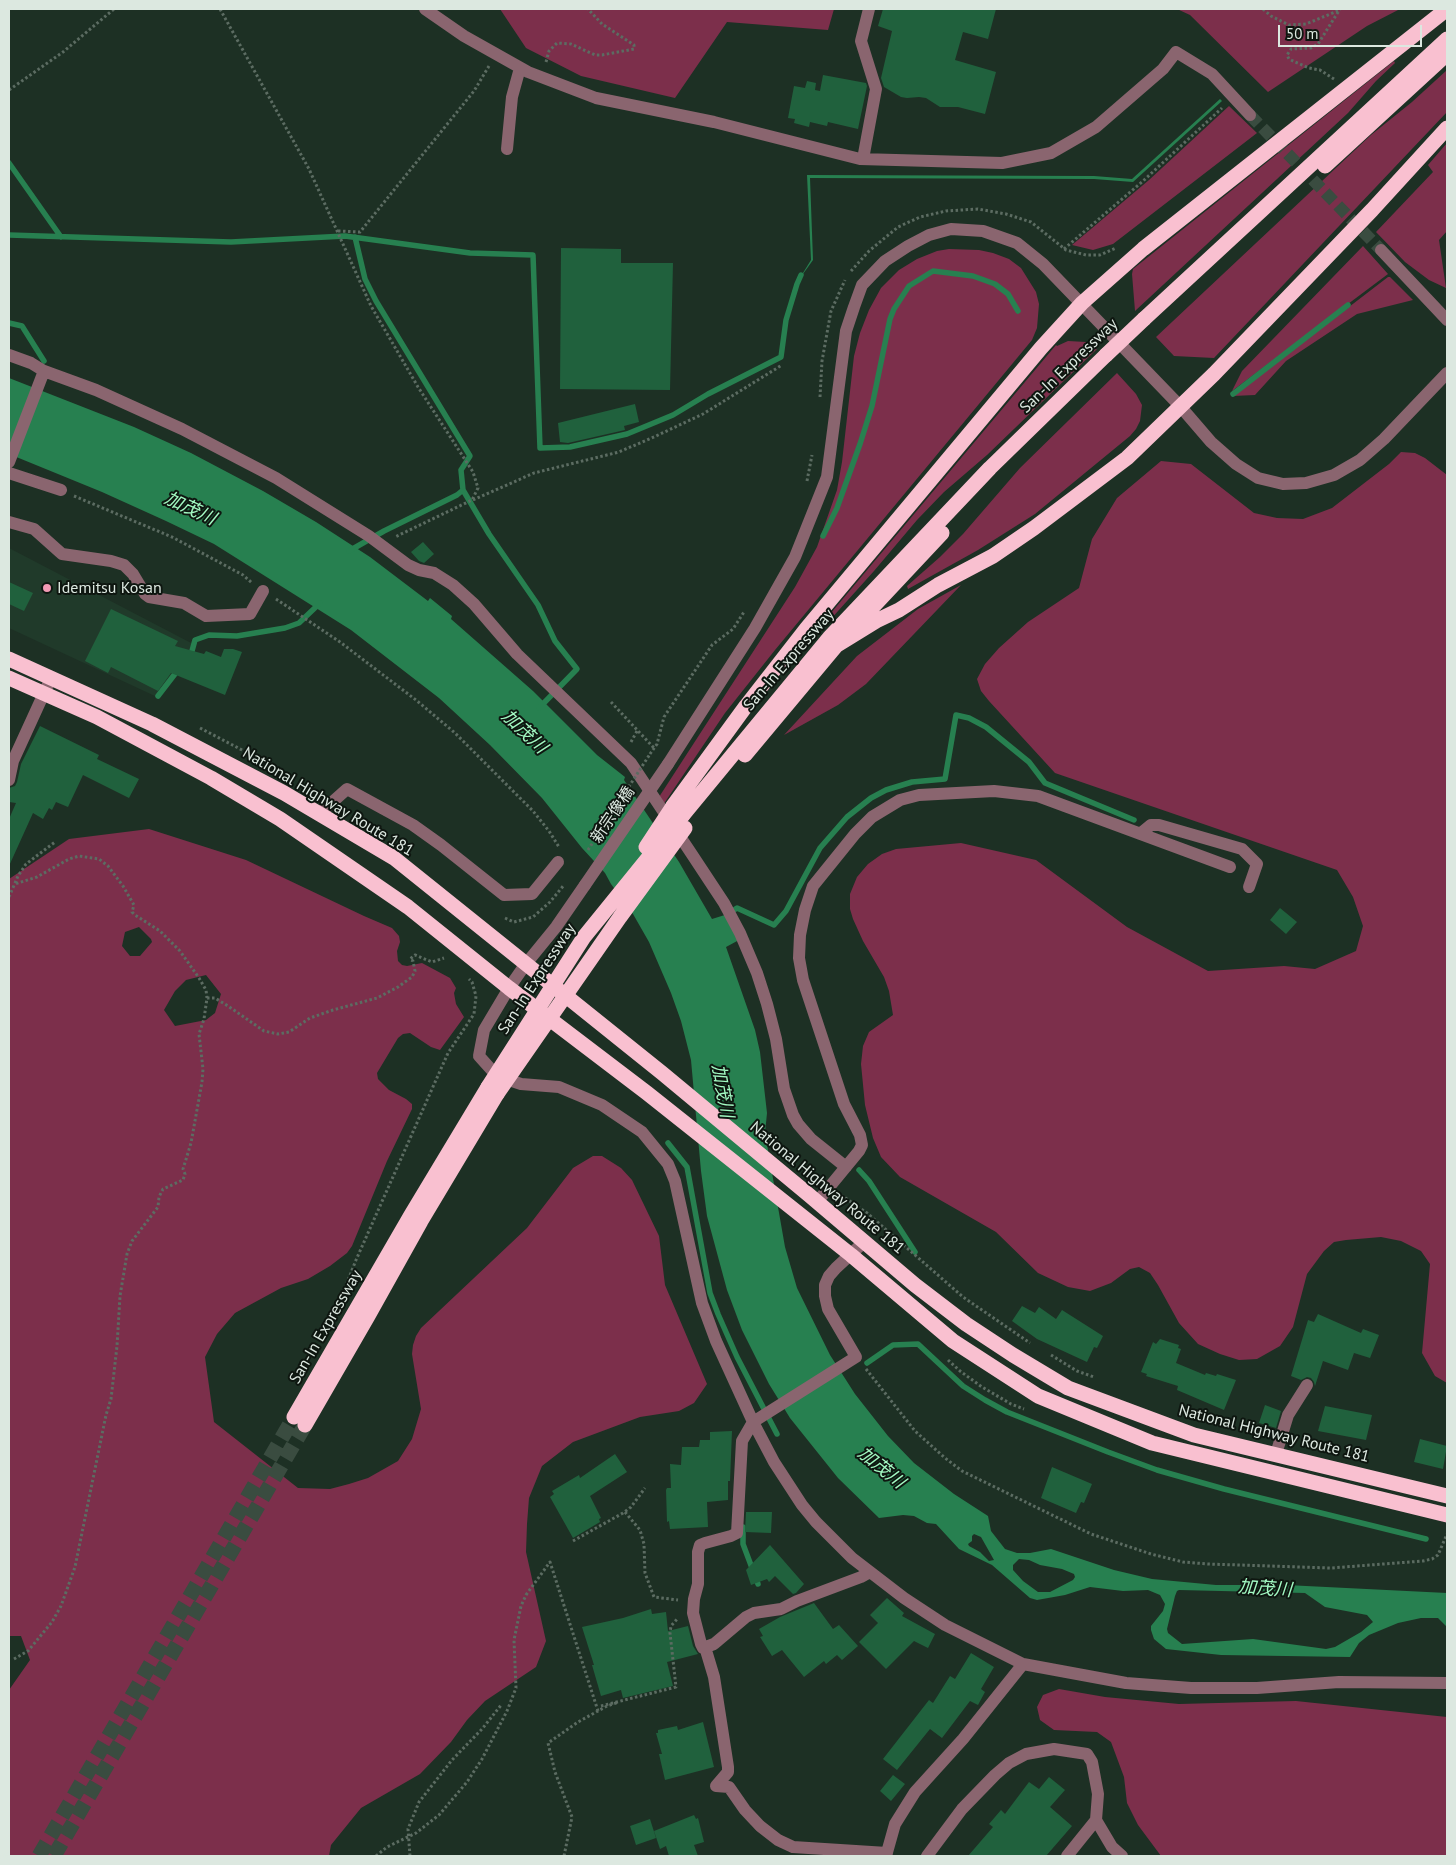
<!DOCTYPE html>
<meta charset="utf-8">
<style>
body{margin:0}
#map{position:relative;width:1456px;height:1865px;overflow:hidden;background:#1d3024;font-family:"PT Sans",sans-serif}
canvas{display:block}
.frame{position:absolute;inset:0;border:10px solid #dce8e0;pointer-events:none}
.scale{position:absolute;left:1278px;top:25px;width:144px;height:22px;box-sizing:border-box;border:2px solid #dce8e0;border-top:0;padding-left:6px;font-size:15px;line-height:18px;white-space:nowrap;color:#dce8e0;-webkit-text-stroke:4px #0e1610;paint-order:stroke}
</style>
<div id="map">
<canvas width="1456" height="1865"></canvas>
<div class="frame"></div>
<div class="scale">50 m</div>
</div>
<script>
const g = document.querySelector('canvas').getContext('2d');
g.lineJoin = 'round';
function fill(path, color) { g.fillStyle = color; g.fill(path, 'evenodd'); }
const poly = rows => new Path2D(rows.map(r => 'M' + r).join(''));
function stroke(path, color, width, dash) { g.strokeStyle = color; g.lineWidth = width; g.lineCap = dash ? 'butt' : 'round'; g.setLineDash(dash || []); g.stroke(path); }
function drawText(font, color, halo, rows, align = 'center') {
  g.font = font + ' "PT Sans","Noto Sans JP",sans-serif'; g.lineWidth = 4; g.setLineDash([]); g.textBaseline = 'middle'; g.strokeStyle = halo; g.fillStyle = color; for (const [text, x, y, turn = 0] of rows) {
    g.save(); g.translate(x, y); g.rotate((+turn || 0) * Math.PI / 180); g.textAlign = isNaN(turn) ? turn : align; if (halo) g.strokeText(text, 0, 0); g.fillText(text, 0, 0); g.restore();
  }
}
fill(poly([
 [9,548,193,644,191,651,157,697,9,628]
]), '#203a2a');
fill(poly([
 [500,9,834,9,828,30,727,22,675,98,581,76,526,48],
 [1177,9,1400,9,1367,26,1268,92,1190,15],
 [1394,61,1395,63,1376,81,1348,113,1135,311,1132,274,1133,269],
 [1447,70,1447,112,1214,358,1174,356,1156,337,1371,135,1412,102],
 [1229,106,1257,133,1113,244,1093,250,1072,245,1149,180],
 [1447,143,1447,231,1439,240,1446,288,1429,280,1405,262,1376,232,1433,172,1428,165],
 [1363,246,1388,274,1232,391,1242,371],
 [949,249,979,250,993,253,1009,259,1021,268,1036,292,1039,304,1037,328,1032,340,775,650,725,713,663,805,659,797,795,587,817,547,837,490,842,462,854,356,860,333,869,310,881,288,899,270,917,259,937,251],
 [1388,277,1390,277,1413,300,1357,314,1286,361,1255,395,1233,396],
 [1068,341,1086,342,1097,349,987,455,944,492,917,520,874,571,803,650,810,638,1056,345,1057,346],
 [1117,373,1136,394,1142,405,1140,421,1136,429,1130,436,1035,514,978,550,908,589,907,586,940,557,963,534,1020,468],
 [1401,452,1415,453,1425,458,1447,475,1447,1383,1435,1376,1422,1353,1430,1264,1421,1251,1401,1241,1381,1237,1346,1240,1334,1242,1324,1251,1307,1274,1293,1327,1280,1346,1257,1359,1239,1360,1220,1354,1198,1344,1179,1323,1158,1285,1150,1273,1139,1267,1130,1269,1111,1283,1090,1291,1068,1287,1038,1273,996,1232,900,1177,881,1157,873,1138,865,1105,861,1064,863,1046,869,1032,893,1015,889,991,884,977,863,941,853,919,850,909,850,894,857,877,868,864,882,854,896,849,961,843,1036,860,1127,927,1208,971,1284,966,1315,969,1356,951,1363,926,1353,897,1337,870,1055,773,989,701,981,691,977,679,985,664,999,648,1028,622,1079,588,1092,539,1117,498,1161,461,1191,464,1254,513,1277,518,1303,519,1332,508,1389,464],
 [961,585,866,684,838,705,784,735,857,656,918,609],
 [149,829,246,860,364,916,392,928,399,936,400,942,397,951,398,961,402,965,407,966,422,963,450,978,456,988,454,993,456,1004,464,1017,440,1050,431,1047,410,1033,403,1034,398,1038,377,1073,378,1079,389,1090,406,1099,412,1104,412,1109,387,1161,352,1246,347,1253,330,1266,308,1279,281,1288,235,1313,217,1334,205,1357,214,1422,298,1488,330,1489,349,1484,368,1478,398,1461,412,1439,421,1409,412,1354,413,1345,416,1336,421,1328,527,1228,573,1168,593,1156,602,1156,621,1168,632,1180,659,1236,665,1285,707,1384,694,1403,679,1411,640,1417,573,1442,542,1466,529,1498,527,1524,526,1552,546,1641,536,1667,485,1701,467,1720,451,1742,420,1774,361,1808,331,1845,329,1856,9,1856,9,1690,30,1660,21,1636,9,1636,9,879,69,839],
 [139,927,151,939,152,942,140,956,130,956,122,946,125,932],
 [206,975,221,994,215,1013,206,1020,175,1026,164,1010,175,991,186,980],
 [1059,1689,1105,1697,1179,1704,1296,1701,1447,1717,1447,1856,1161,1856,1138,1825,1127,1803,1124,1777,1111,1742,1097,1732,1054,1730,1040,1720,1037,1707,1043,1695]
]), '#7c2f4b');
fill(poly([
 [1220,99,1222,101,1133,182,1094,179,810,178,813,260,798,281,811,260,807,175,1094,176,1132,179],
 [9,378,134,427,191,453,263,491,316,522,370,557,428,601,430,598,452,616,451,619,533,691,597,755,625,777,624,780,679,862,712,919,728,914,739,940,726,947,755,1030,760,1052,767,1113,765,1133,785,1247,797,1288,830,1355,855,1394,888,1436,914,1463,954,1494,988,1516,991,1531,1005,1549,1017,1553,1030,1553,1051,1549,1114,1570,1152,1579,1216,1585,1286,1585,1447,1593,1447,1627,1438,1618,1421,1618,1398,1623,1369,1635,1359,1643,1350,1657,1221,1655,1166,1649,1154,1639,1151,1630,1151,1626,1163,1611,1165,1604,1160,1595,1148,1590,1123,1591,1090,1587,1065,1595,1037,1600,1030,1598,992,1565,959,1549,936,1524,927,1523,914,1516,903,1515,879,1518,838,1478,790,1418,769,1384,742,1330,727,1290,707,1216,701,1171,691,1060,681,1021,671,993,649,942,633,914,611,884,605,873,582,848,542,798,490,745,439,698,351,630,214,544,166,521,102,492,9,454],
 [974,1534,981,1537,994,1560,989,1561,980,1552,969,1546,968,1544,972,1541,972,1536],
 [1019,1559,1029,1560,1040,1565,1062,1569,1074,1574,1075,1577,1073,1580,1050,1592,1038,1592,1023,1581,1013,1570,1013,1565],
 [1179,1590,1305,1593,1325,1607,1367,1615,1373,1622,1361,1632,1335,1647,1326,1649,1253,1639,1182,1644,1168,1633,1167,1629,1175,1596,1177,1591]
]), '#278050');
stroke(poly([
 [9,163,61,237],
 [9,235,231,242,345,236,470,253,533,255,540,448,570,447,627,434,673,415,708,394,781,357,786,320,797,284,801,275],
 [9,323,22,326,44,361],
 [1233,394,1348,305],
 [463,490,489,534,538,605,555,641,577,669,539,708],
 [823,536,837,508,860,444,872,406,890,319,894,309,909,286,933,271,973,276,995,284,1008,294,1018,311],
 [349,551,384,531,457,495,463,490,461,470,470,456,376,301,365,279,355,237],
 [188,656,192,651,195,640,209,635,237,636,285,628,299,623,320,603],
 [158,696,178,670],
 [728,914,737,908,774,925,786,911,820,848,847,817,871,798,886,790,912,782,945,779,956,715,969,718,986,727,1029,762,1045,783,1134,820],
 [668,1143,687,1167,710,1293,718,1314,737,1357,777,1434],
 [859,1170,869,1181,915,1252],
 [867,1363,893,1345,918,1344,963,1386,985,1400,1007,1412,1108,1452,1157,1470,1224,1489,1426,1539],
 [743,1527,743,1544,758,1584]
]), '#278050', 5.5);
fill(poly([
 [883,9,996,9,988,39,963,32,955,60,996,72,985,114,958,107,940,107,926,98,919,97,907,98,901,97,884,87,881,78,892,31,878,26],
 [823,75,866,83,867,86,858,129,828,122,827,126,810,122,809,127,794,123,795,119,788,118,794,86,805,88,807,81,816,83,815,90,820,91],
 [561,248,621,249,621,263,673,263,670,390,560,389],
 [635,404,639,422,624,426,625,430,568,443,560,442,558,423],
 [423,542,434,554,424,563,419,561,411,552],
 [9,582,33,593,24,611,9,604],
 [111,609,178,641,175,646,204,654,206,651,221,657,224,649,233,649,242,652,225,695,171,673,158,691,111,667,108,673,85,661],
 [40,726,99,755,97,759,139,779,129,798,83,775,68,807,56,802,52,810,49,808,43,819,33,813,9,866,9,819,16,803,9,802,9,788,15,786,17,782,21,764],
 [1280,908,1297,922,1286,934,1270,920],
 [1022,1306,1035,1313,1039,1307,1056,1319,1062,1310,1103,1336,1097,1348,1094,1347,1087,1362,1037,1339,1012,1321],
 [1318,1314,1361,1333,1363,1329,1379,1335,1370,1358,1354,1353,1348,1370,1323,1361,1315,1386,1314,1382,1311,1378,1307,1377,1301,1380,1291,1376,1308,1320,1314,1322],
 [1160,1339,1179,1345,1178,1348,1181,1349,1176,1363,1205,1375,1206,1373,1216,1376,1217,1374,1236,1380,1224,1410,1177,1390,1178,1386,1146,1376,1147,1374,1141,1372,1153,1342,1156,1344],
 [1265,1405,1281,1411,1276,1428,1259,1423],
 [1325,1406,1372,1415,1366,1440,1318,1431],
 [732,1431,730,1481,728,1481,728,1500,707,1502,708,1527,670,1529,669,1521,667,1522,666,1490,667,1488,671,1488,670,1464,681,1465,682,1447,699,1447,700,1440,710,1440,710,1432],
 [1420,1439,1447,1446,1443,1469,1414,1462],
 [615,1454,627,1472,590,1496,601,1518,599,1519,600,1522,573,1538,550,1497,554,1494,552,1491,579,1475,580,1478],
 [1052,1467,1092,1484,1084,1503,1081,1502,1076,1513,1041,1498],
 [746,1512,772,1512,771,1533,745,1532],
 [770,1545,804,1584,796,1593,793,1594,775,1576,769,1582,767,1579,751,1585,746,1570],
 [887,1598,904,1613,902,1616,935,1634,928,1648,914,1641,886,1669,859,1642,878,1623,870,1615],
 [814,1603,833,1629,839,1625,858,1646,842,1660,837,1655,826,1664,824,1661,804,1677,782,1650,772,1656,760,1637,763,1636,759,1629,780,1617],
 [651,1609,652,1614,666,1612,668,1631,688,1626,693,1646,698,1654,667,1662,673,1686,623,1698,621,1690,601,1696,592,1665,594,1665,582,1627,623,1618],
 [971,1653,994,1667,981,1689,985,1692,978,1705,970,1701,942,1738,930,1729,897,1770,883,1759,929,1700,933,1703,950,1676,955,1679],
 [703,1722,714,1767,665,1780,659,1754,662,1754,656,1733,658,1733,658,1730,677,1726,678,1730],
 [893,1775,905,1784,891,1801,880,1791],
 [1049,1777,1065,1790,1050,1807,1072,1826,1046,1856,968,1856,993,1827,989,1824,1001,1810,1005,1814,1029,1782,1039,1789],
 [694,1815,696,1819,698,1818,704,1842,694,1845,698,1856,669,1856,666,1846,660,1849,654,1831],
 [650,1819,656,1838,636,1845,630,1826]
]), '#20613d');
stroke(poly([
 [1250,115,1381,250]
]), '#3a4c40', 12, [12, 6]);
stroke(poly([
 [39,1856,294,1417],
 [54,1856,305,1425]
]), '#3a4c40', 15, [15, 8]);
stroke(poly([
 [220,9,309,169,371,306,418,387,473,472,478,488,472,500,395,537],
 [1263,9,1271,16,1289,25,1306,24,1340,10],
 [546,62,549,51,557,43,571,44,595,55,602,55,634,49,634,45,602,24,588,9],
 [1334,79,1320,70,1309,68,1295,62,1289,59,1287,55,1291,49,1311,48,1318,44,1340,9],
 [9,90,63,52,114,9],
 [338,231,360,232,474,91,489,66],
 [1064,249,1143,181,1222,108],
 [851,271,869,251,898,227,920,217,946,211,978,209,1006,214,1031,222,1066,250,1086,255,1100,255,1116,248],
 [820,397,822,361,831,311,845,280],
 [807,481,812,455],
 [74,496,172,537,243,575,252,583],
 [473,500,534,473,619,452,656,436,703,414,782,365],
 [276,599,340,642,416,700,455,733,533,811,549,831,559,847],
 [611,702,654,748],
 [200,728,265,762],
 [631,742,637,731],
 [650,754,657,744,664,717,712,645,733,629,744,612],
 [9,897,18,876,26,864,55,842],
 [505,918,514,922,533,917,550,902,564,885],
 [207,998,215,998,228,1006,264,1031,278,1034,289,1032,310,1018,333,1010,377,998,398,987,412,977,415,971,413,961,410,959,415,955,432,962,444,958],
 [841,1195,867,1213,963,1297,1030,1343],
 [339,1303,356,1260,448,1053,474,1014,476,996,472,982,469,979],
 [1051,1355,1077,1371,1094,1377],
 [948,1360,960,1371,982,1387,1011,1404,1024,1409],
 [866,1369,915,1431,945,1458,962,1471,1091,1534,1151,1554,1183,1562,1208,1564,1331,1568,1423,1561,1432,1559,1438,1555,1447,1534],
 [1189,1413,1211,1420],
 [625,1512,640,1530,644,1544,645,1573,654,1597,678,1600],
 [573,1541,623,1513,631,1507,645,1488],
 [14,1659,28,1651,52,1622,61,1606,75,1567,106,1415,111,1399,117,1346,120,1296,127,1254,132,1241,158,1207,159,1197,163,1189,183,1180,185,1174,183,1169,191,1143,202,1082,203,1069,199,1034,204,1019,207,998,206,990,199,978,180,951,160,931,135,915,132,912,134,905,123,886,108,866,99,859,79,856,69,859,37,877,15,884],
 [601,1706,676,1687,670,1633,671,1626,678,1618],
 [376,1856,387,1847,416,1833,439,1815,467,1782,482,1759,507,1711,516,1688,514,1640,521,1606,526,1595,550,1562,598,1711],
 [410,1856,408,1829,419,1802,452,1760,482,1729,502,1704],
 [564,1856,572,1817,555,1772,548,1743,578,1722,607,1706,616,1703,618,1701]
]), '#5c6c62', 3, [2.5, 2.5]);
stroke(poly([
 [425,9,464,36,528,72,596,98,714,122,860,159,1002,163,1051,153,1096,127,1163,69,1176,52,1212,74,1250,115],
 [507,149,512,97,520,68],
 [863,159,876,89,861,41,869,9],
 [1381,250,1447,320],
 [9,355,31,363,44,371,96,390,182,429,276,478,369,536,408,565,419,570,434,573,453,585,474,604,517,654,631,763,691,853,724,903,740,933,757,973,767,1004,776,1039,784,1089,793,1115,798,1124,811,1139,846,1167],
 [9,462,44,371],
 [9,473,61,490],
 [9,522,34,529,62,554,111,561,124,565,133,574,145,594,149,597,184,603,206,616,250,614,263,591],
 [668,764,755,628,795,557,827,477,846,331,854,307,862,285,885,261,908,246,929,235,951,229,983,231,1017,243,1043,264,1180,406,1211,442,1236,464,1258,478,1283,484,1306,483,1334,475,1360,460,1384,439,1447,373],
 [9,780,13,761,51,678],
 [319,814,347,789,413,825,441,845,504,895,532,894,558,862],
 [1140,834,1151,825,1159,825,1242,849,1257,864,1249,887],
 [585,885,556,927,525,965,509,988,484,1030,479,1056,497,1076,521,1084,559,1087,602,1105,642,1132,668,1164,675,1181,702,1303,716,1341,753,1422,774,1462,802,1505,816,1522,852,1558,904,1598,945,1625,1023,1664,1126,1683,1191,1688,1257,1688,1339,1682,1447,1683],
 [817,1202,859,1151,862,1145,860,1135,844,1104,803,980,799,958,800,935,805,910,813,886,855,834,872,817,900,800,919,795,994,791,1038,796,1230,867],
 [864,1242,836,1268,829,1276,825,1285,825,1296,828,1309,856,1357,753,1422,742,1441,737,1533,731,1536,705,1543,700,1545,698,1552,698,1584,694,1599,693,1613,701,1644,703,1648,714,1644,746,1617,754,1613,781,1609,797,1601,861,1577,870,1572],
 [1276,1454,1288,1415,1307,1385],
 [705,1647,714,1677,728,1767,728,1772,716,1786,729,1787,745,1810,760,1826,778,1840,793,1847,887,1853],
 [1096,1820,1112,1847,1122,1856],
 [886,1856,895,1824,915,1792,963,1739,1023,1664],
 [927,1856,962,1809,995,1775,1009,1763,1026,1754,1054,1749,1087,1754,1092,1762,1098,1794,1096,1820,1067,1856]
]), '#8a656f', 12);
stroke(poly([
 [1325,166,1447,54],
 [1144,319,1447,39],
 [852,629,942,533],
 [837,645,876,621,899,610,938,585,993,556,1034,528,1127,458,1214,374,1372,210,1447,128],
 [9,659,152,724,284,793,394,858,662,1073,809,1195,915,1285,966,1324,1013,1355,1068,1388,1194,1435,1447,1496],
 [9,678,97,717,211,778,280,819,408,907,509,988,647,1093,851,1255,953,1341,1038,1396,1152,1443,1447,1515],
 [745,755,836,646],
 [673,806,746,706,806,629,1041,348,1082,303,1143,249,1447,9],
 [683,815,829,638,990,468,1106,355],
 [294,1417,411,1215,488,1087],
 [305,1425,368,1316,421,1221,497,1094]
]), '#f9c0d0', 15);
stroke(poly([
 [588,850,650,754]
]), '#5c6c62', 3, [2.5, 2.5]);
stroke(poly([
 [585,885,668,764]
]), '#8a656f', 12);
stroke(poly([
 [1106,355,1144,319],
 [646,847,673,806],
 [488,1087,584,937,683,815],
 [497,1094,620,917,685,828]
]), '#f9c0d0', 15);
for (const [x, y, r, color] of [
 [47,588,5,"#f19ab4"]
]) { const dot = new Path2D(); dot.arc(x, y, r, 0, 2 * Math.PI); g.fillStyle = color; g.fill(dot); stroke(dot, '#0e1610', 2); }
drawText('16px', '#dce8e0', '#0e1610', [
 ["San-In Expressway",1069,366,-44],
 ["San-In Expressway",789,660,-49],
 ["National Highway Route 181",328,802,31],
 ["新宗像橋",613,815,-56],
 ["San-In Expressway",537,979,-57],
 ["National Highway Route 181",827,1188,40],
 ["San-In Expressway",326,1327,-60],
 ["National Highway Route 181",1274,1434,14]
]);
drawText('16px', '#dce8e0', '#0e1610', [
 ["Idemitsu Kosan",57,588]
], 'left');
drawText('italic 18px', '#a3fac3', '#0e1610', [
 ["加茂川",190,509,25],
 ["加茂川",524,732,43],
 ["加茂川",722,1091,80],
 ["加茂川",881,1468,39],
 ["加茂川",1265,1589,4]
]);
</script>
